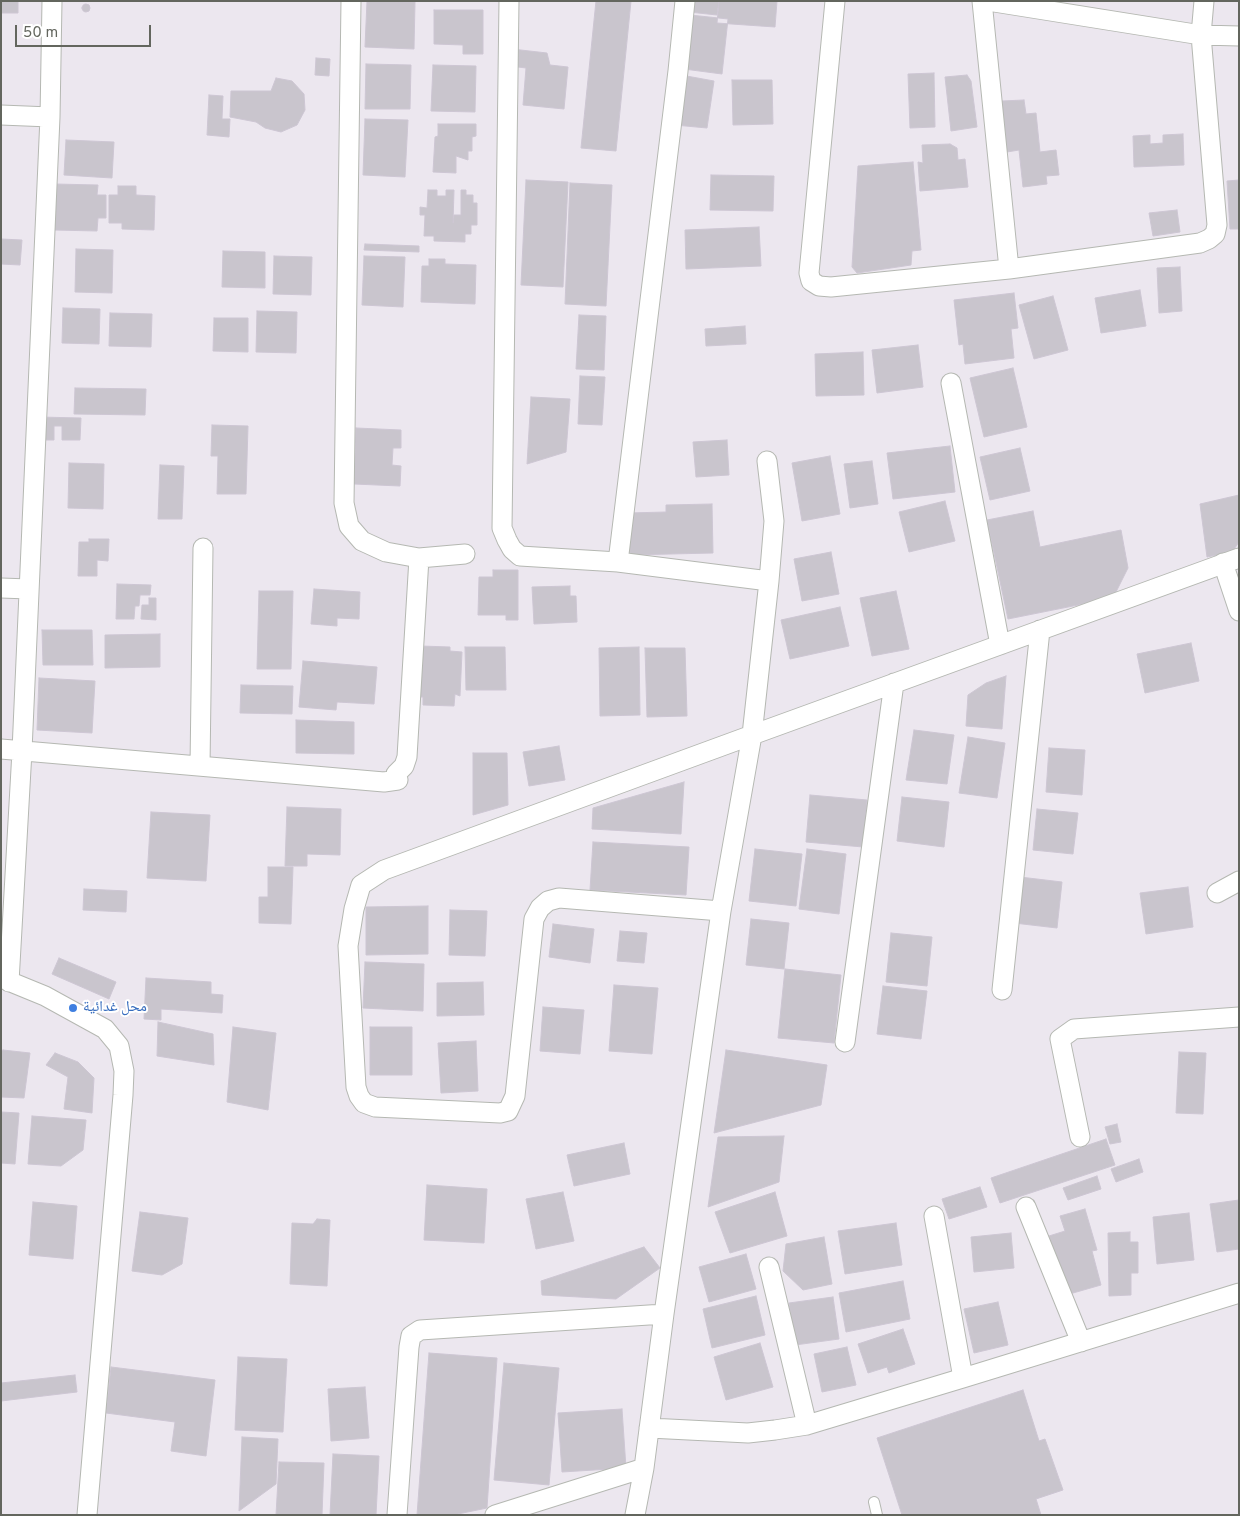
<!DOCTYPE html>
<meta charset="utf-8">
<style>
body{margin:0}
#map{position:relative;width:1240px;height:1516px;overflow:hidden;background:#ece7ef;font-family:Overpass,sans-serif}
canvas{display:block}
.frame{position:absolute;inset:0;border:2px solid #63665e;pointer-events:none}
.scale{position:absolute;left:15px;top:25px;width:136px;height:22px;box-sizing:border-box;border:2px solid #63665e;border-top:0;padding-left:6px;font-size:15px;line-height:18px;white-space:nowrap;color:#63665e;-webkit-text-stroke:4px #fff;paint-order:stroke}
</style>
<div id="map">
<canvas width="1240" height="1516"></canvas>
<div class="frame"></div>
<div class="scale">50 m</div>
</div>
<script>
const g = document.querySelector('canvas').getContext('2d');
g.lineJoin = 'round';
function fill(path, color) { g.fillStyle = color; g.fill(path, 'evenodd'); }
const poly = rows => new Path2D(rows.map(r => 'M' + r).join(''));
function stroke(path, color, width, dash) { g.strokeStyle = color; g.lineWidth = width; g.lineCap = dash ? 'butt' : 'round'; g.setLineDash(dash || []); g.stroke(path); }
function drawText(font, color, halo, rows, align = 'center') {
  g.font = font + ' Overpass,"Noto Naskh Arabic",sans-serif'; g.lineWidth = 4; g.setLineDash([]); g.textBaseline = 'middle'; g.strokeStyle = halo; g.fillStyle = color; for (const [text, x, y, turn = 0] of rows) {
    g.save(); g.translate(x, y); g.rotate((+turn || 0) * Math.PI / 180); g.textAlign = isNaN(turn) ? turn : align; if (halo) g.strokeText(text, 0, 0); g.fillText(text, 0, 0); g.restore();
  }
}
const building = poly([
 [1,1,18,1,18,13,1,13,1,14,1,1],
 [367,1,415,2,414,49,365,47,367,1],
 [596,1,631,1,616,151,581,148,596,1],
 [690,1,719,1,717,15,689,12,690,1],
 [719,1,777,1,775,27,717,23,719,1],
 '82 8a4 4 0 1 1 8 0a4 4 0 1 1-8 0Z',
 [434,10,483,10,483,54,463,54,463,45,434,44,434,10],
 [690,15,728,19,722,74,684,69,690,15],
 [512,49,547,53,550,65,568,67,564,109,523,105,526,68,510,66,512,49],
 [316,58,330,59,329,76,315,75,316,58],
 [366,64,411,65,410,109,365,109,366,64],
 [433,65,476,66,475,112,431,111,433,65],
 [934,73,935,127,910,128,908,74,934,73],
 [681,75,714,81,707,128,675,125,681,75],
 [967,75,971,81,977,127,951,131,945,77,967,75],
 [276,78,292,81,304,94,305,110,297,125,281,132,265,128,256,122,230,117,231,91,271,91,276,78],
 [732,80,772,80,773,124,733,125,732,80],
 [209,95,223,96,222,119,230,119,229,137,207,135,209,95],
 [1024,100,1026,114,1036,113,1040,152,1056,150,1059,175,1046,176,1047,184,1023,187,1019,150,1007,152,1002,101,1024,100],
 [365,119,408,120,405,177,363,175,365,119],
 [438,124,476,124,476,136,472,137,472,151,468,151,468,160,456,156,456,173,433,172,435,137,438,136,438,124],
 [1183,134,1184,165,1134,167,1133,136,1150,135,1150,144,1163,143,1163,135,1183,134],
 [66,140,114,142,112,178,64,175,66,140],
 [950,144,957,148,958,160,965,159,968,187,920,191,918,162,923,163,922,145,950,144],
 [913,162,921,250,912,251,911,265,857,273,852,267,858,166,913,162],
 [711,175,774,176,773,211,710,210,711,175],
 [526,180,568,182,563,287,521,285,526,180],
 [1239,180,1239,229,1230,229,1227,181,1239,180],
 [570,183,612,185,606,306,565,304,570,183],
 [55,184,98,185,97,195,106,195,106,218,98,218,97,231,54,230,55,184],
 [118,186,136,186,136,195,155,196,154,230,122,229,122,223,109,223,109,195,118,195,118,186],
 [428,190,437,190,437,196,446,196,446,190,454,190,453,223,454,215,461,215,461,190,466,190,466,195,473,195,473,203,477,203,477,225,471,225,471,234,465,234,465,242,434,241,434,236,424,236,425,215,420,215,420,207,427,208,428,190],
 [1177,210,1180,232,1153,236,1149,213,1177,210],
 [759,227,761,266,686,269,685,230,759,227],
 [1,239,22,240,20,265,1,264,1,239],
 [365,244,419,246,419,252,364,250,365,244],
 [76,249,113,250,112,293,75,292,76,249],
 [223,251,265,252,265,288,222,287,223,251],
 [274,256,312,257,311,295,273,294,274,256],
 [364,256,405,257,403,307,362,305,364,256],
 [429,259,445,259,445,264,476,265,475,304,421,302,422,266,429,266,429,259],
 [1180,267,1182,311,1159,313,1157,268,1180,267],
 [1140,290,1146,326,1101,333,1095,298,1140,290],
 [1014,293,1018,328,1011,329,1014,358,965,364,963,344,959,345,954,300,1014,293],
 [1053,296,1068,350,1034,359,1019,305,1053,296],
 [63,308,100,309,99,344,62,343,63,308],
 [257,311,297,312,296,353,256,352,257,311],
 [110,313,152,314,151,347,109,346,110,313],
 [579,315,606,316,604,370,576,369,579,315],
 [214,318,248,318,248,352,213,351,214,318],
 [745,326,746,344,706,346,705,329,745,326],
 [918,345,923,387,877,393,872,350,918,345],
 [863,352,864,395,816,396,815,354,863,352],
 [1013,368,1027,427,984,437,970,378,1013,368],
 [580,376,605,377,602,425,578,424,580,376],
 [75,388,146,389,145,415,74,414,75,388],
 [531,397,570,399,566,452,527,464,531,397],
 [39,417,81,418,80,440,62,440,62,426,54,426,54,440,39,440,39,417],
 [212,425,248,426,246,494,217,494,218,456,211,456,212,425],
 [356,428,401,430,401,448,393,448,392,465,401,466,400,486,354,484,356,428],
 [727,440,729,475,696,477,693,442,727,440],
 [950,446,955,492,893,499,887,453,950,446],
 [1020,448,1030,491,990,500,980,457,1020,448],
 [830,456,840,514,802,521,792,463,830,456],
 [872,461,878,504,850,508,844,464,872,461],
 [69,463,104,464,103,509,68,508,69,463],
 [160,465,184,466,182,519,158,519,160,465],
 [1239,495,1239,542,1232,552,1207,557,1200,504,1239,495],
 [945,501,955,541,909,552,899,512,945,501],
 [712,504,713,553,628,555,628,513,666,512,666,505,712,504],
 [1033,511,1040,547,1121,530,1128,568,1113,598,1008,619,987,520,1033,511],
 [89,539,109,539,108,561,97,560,97,576,78,576,79,542,89,542,89,539],
 [831,552,839,594,802,601,794,559,831,552],
 [493,570,518,570,518,620,506,620,506,615,478,615,479,577,493,577,493,570],
 [117,584,151,585,150,595,140,595,139,606,135,606,134,619,116,619,117,584],
 [570,586,570,596,576,596,577,622,534,624,532,587,570,586],
 [314,589,360,592,359,619,337,618,337,626,311,624,314,589],
 [259,591,293,591,291,669,257,669,259,591],
 [896,591,909,649,872,656,860,598,896,591],
 [149,598,156,598,156,620,141,619,142,605,149,605,149,598],
 [840,607,849,646,790,659,781,620,840,607],
 [42,630,92,630,93,665,43,665,42,630],
 [160,634,160,667,105,668,105,635,160,634],
 [1191,643,1199,681,1145,693,1137,654,1191,643],
 [421,646,450,647,450,651,462,652,460,696,455,694,454,706,423,705,423,697,419,697,421,646],
 [465,647,505,647,506,690,466,690,465,647],
 [639,647,640,715,600,716,599,648,639,647],
 [645,648,685,648,687,716,647,717,645,648],
 [303,661,377,667,374,704,337,702,336,710,299,707,303,661],
 [1006,676,1002,729,966,726,968,695,986,683,1006,676],
 [39,678,95,681,92,733,37,730,39,678],
 [241,685,293,686,292,714,240,713,241,685],
 [296,720,354,722,354,754,296,753,296,720],
 [914,730,954,735,947,784,906,780,914,730],
 [968,737,1005,743,997,798,959,793,968,737],
 [559,746,565,780,529,786,523,752,559,746],
 [1049,748,1085,750,1082,795,1046,792,1049,748],
 [473,753,507,753,508,805,473,815,473,753],
 [684,782,681,834,592,829,593,808,684,782],
 [810,795,867,800,863,847,806,842,810,795],
 [902,797,949,802,944,847,897,841,902,797],
 [287,807,341,809,340,855,307,854,307,866,285,866,287,807],
 [1037,809,1078,813,1073,854,1033,850,1037,809],
 [151,812,210,815,206,881,147,878,151,812],
 [593,842,689,847,686,895,590,890,593,842],
 [755,849,802,854,796,906,749,901,755,849],
 [807,849,846,854,839,914,799,909,807,849],
 [268,867,293,867,291,924,259,923,259,897,268,897,268,867],
 [1020,877,1062,882,1057,928,1014,923,1020,877],
 [1188,887,1193,927,1146,934,1140,893,1188,887],
 [84,889,127,891,126,912,83,910,84,889],
 [428,906,428,954,366,955,366,907,428,906],
 [450,910,487,911,485,956,449,955,450,910],
 [751,919,789,923,784,969,746,965,751,919],
 [553,924,594,929,590,963,549,957,553,924],
 [620,931,647,933,644,963,617,961,620,931],
 [891,933,932,937,927,986,886,982,891,933],
 [59,958,116,982,109,999,52,974,59,958],
 [365,962,424,964,423,1011,363,1008,365,962],
 [785,969,841,975,834,1043,778,1038,785,969],
 [146,978,211,982,211,994,223,995,222,1013,161,1009,161,1020,144,1019,146,978],
 [483,982,484,1015,437,1016,437,983,483,982],
 [614,985,658,988,652,1054,609,1051,614,985],
 [883,986,927,991,921,1039,877,1034,883,986],
 [543,1007,584,1010,580,1054,540,1051,543,1007],
 [158,1022,213,1034,214,1065,157,1056,158,1022],
 [233,1027,276,1033,268,1110,227,1102,233,1027],
 [370,1027,412,1027,412,1075,370,1075,370,1027],
 [476,1041,478,1091,441,1093,438,1043,476,1041],
 [3,1050,30,1053,24,1098,1,1097,1,1051,3,1050],
 [726,1050,827,1065,821,1105,714,1133,726,1050],
 [1179,1052,1206,1053,1203,1114,1176,1113,1179,1052],
 [55,1053,78,1062,94,1078,92,1113,64,1109,68,1077,46,1065,55,1053],
 [1,1112,19,1113,15,1164,1,1163,1,1112],
 [32,1116,86,1120,83,1150,61,1166,28,1164,32,1116],
 [1117,1124,1121,1142,1110,1144,1105,1127,1117,1124],
 [784,1136,779,1182,708,1207,718,1137,784,1136],
 [1106,1139,1115,1165,1000,1203,991,1178,1106,1139],
 [624,1143,630,1174,574,1186,567,1155,624,1143],
 [1139,1159,1143,1172,1116,1182,1111,1169,1139,1159],
 [1097,1176,1101,1189,1068,1200,1063,1188,1097,1176],
 [427,1185,487,1189,484,1243,424,1240,427,1185],
 [980,1187,987,1207,949,1219,942,1199,980,1187],
 [563,1192,574,1241,536,1249,526,1199,563,1192],
 [775,1192,787,1236,730,1253,715,1212,775,1192],
 [1239,1200,1239,1249,1217,1252,1210,1204,1239,1200],
 [33,1202,77,1206,73,1259,29,1255,33,1202],
 [1085,1209,1097,1250,1092,1251,1101,1285,1066,1295,1049,1236,1065,1231,1060,1216,1085,1209],
 [140,1212,188,1218,182,1264,162,1275,132,1271,140,1212],
 [1189,1213,1194,1260,1157,1264,1153,1217,1189,1213],
 [317,1219,330,1220,327,1286,290,1284,292,1223,313,1224,317,1219],
 [896,1223,902,1265,845,1274,838,1231,896,1223],
 [1130,1232,1130,1242,1138,1242,1138,1273,1131,1273,1131,1295,1109,1296,1108,1233,1130,1232],
 [1011,1233,1014,1268,974,1272,971,1237,1011,1233],
 [824,1237,832,1284,803,1290,783,1271,786,1244,824,1237],
 [644,1247,660,1268,616,1299,542,1295,541,1281,644,1247],
 [746,1254,756,1289,709,1302,699,1267,746,1254],
 [903,1281,910,1319,846,1332,839,1293,903,1281],
 [756,1296,765,1335,712,1348,703,1309,756,1296],
 [833,1297,839,1339,795,1345,789,1303,833,1297],
 [998,1302,1008,1345,974,1353,964,1309,998,1302],
 [903,1329,915,1364,889,1373,887,1367,868,1373,858,1344,903,1329],
 [760,1343,773,1387,726,1400,714,1357,760,1343],
 [847,1347,856,1385,822,1392,814,1354,847,1347],
 [429,1353,497,1358,487,1508,453,1515,417,1515,429,1353],
 [238,1357,287,1359,283,1432,235,1430,238,1357],
 [504,1363,559,1368,549,1485,494,1480,504,1363],
 [111,1367,215,1380,206,1456,171,1451,175,1422,106,1413,111,1367],
 [75,1375,77,1392,1,1401,1,1383,75,1375],
 [365,1387,369,1438,331,1441,328,1389,365,1387],
 [1023,1390,1039,1441,1045,1439,1063,1490,1036,1499,1041,1515,902,1515,877,1438,1023,1390],
 [622,1409,626,1468,562,1472,558,1413,622,1409],
 [242,1437,278,1439,276,1484,239,1511,242,1437],
 [333,1454,379,1456,376,1515,330,1515,333,1454],
 [279,1462,324,1463,322,1515,276,1515,279,1462]
]);
fill(building, '#c9c5cd');
stroke(building, '#cdc6d3', 1);
const service = poly([
 [874,1502,877,1515]
]);
const minor = poly([
 [351,1,344,503,349,526,362,541,386,552,419,558,465,554],
 [509,1,502,528,507,540,512,549,520,556,618,562,769,581],
 [835,1,809,273,811,281,819,286,831,287,1009,269,1200,243,1209,239,1215,234,1217,225,1201,35,1204,1],
 [982,1,1009,269],
 [988,1,1201,35,1239,36],
 [1,115,50,117],
 [951,383,1000,645],
 [618,562,678,71,685,1],
 [1223,563,1239,611],
 [1,588,29,589],
 [1,749,384,782,398,780,396,774,404,766,407,757,419,558],
 [200,766,203,548],
 [1217,893,1239,881],
 [721,911,559,898,548,901,540,908,534,919,515,1096,508,1111,500,1113,375,1107,364,1103,359,1096,356,1087,348,946,354,909,361,885,384,870,752,735,1239,558],
 [1,978,45,996,105,1029,119,1046,124,1071,123,1095,87,1515],
 [9,982,22,751,50,117,52,1],
 [1002,990,1040,630],
 [845,1042,894,683],
 [1080,1137,1060,1039,1074,1029,1239,1017],
 [1026,1207,1081,1342],
 [934,1216,963,1378],
 [769,1267,807,1425],
 [649,1428,748,1433,775,1430,807,1425,963,1378,1239,1293],
 [397,1515,409,1347,411,1336,420,1330,664,1314],
 [495,1515,644,1468],
 [635,1515,644,1468,664,1314,721,911,752,735,769,581,774,521,767,461]
]);
stroke(service, '#b5b8b2', 12);
stroke(minor, '#b5b8b2', 21);
stroke(service, '#fff', 10);
stroke(minor, '#fff', 19);
for (const [x, y, r, color] of [
 [73,1008,5,"#3f7fe0"]
]) { const dot = new Path2D(); dot.arc(x, y, r, 0, 2 * Math.PI); g.fillStyle = color; g.fill(dot); stroke(dot, '#fff', 2); }
drawText('15px', '#366cbe', '#fff', [
 ["محل غدائية",83,1008]
], 'left');
</script>
